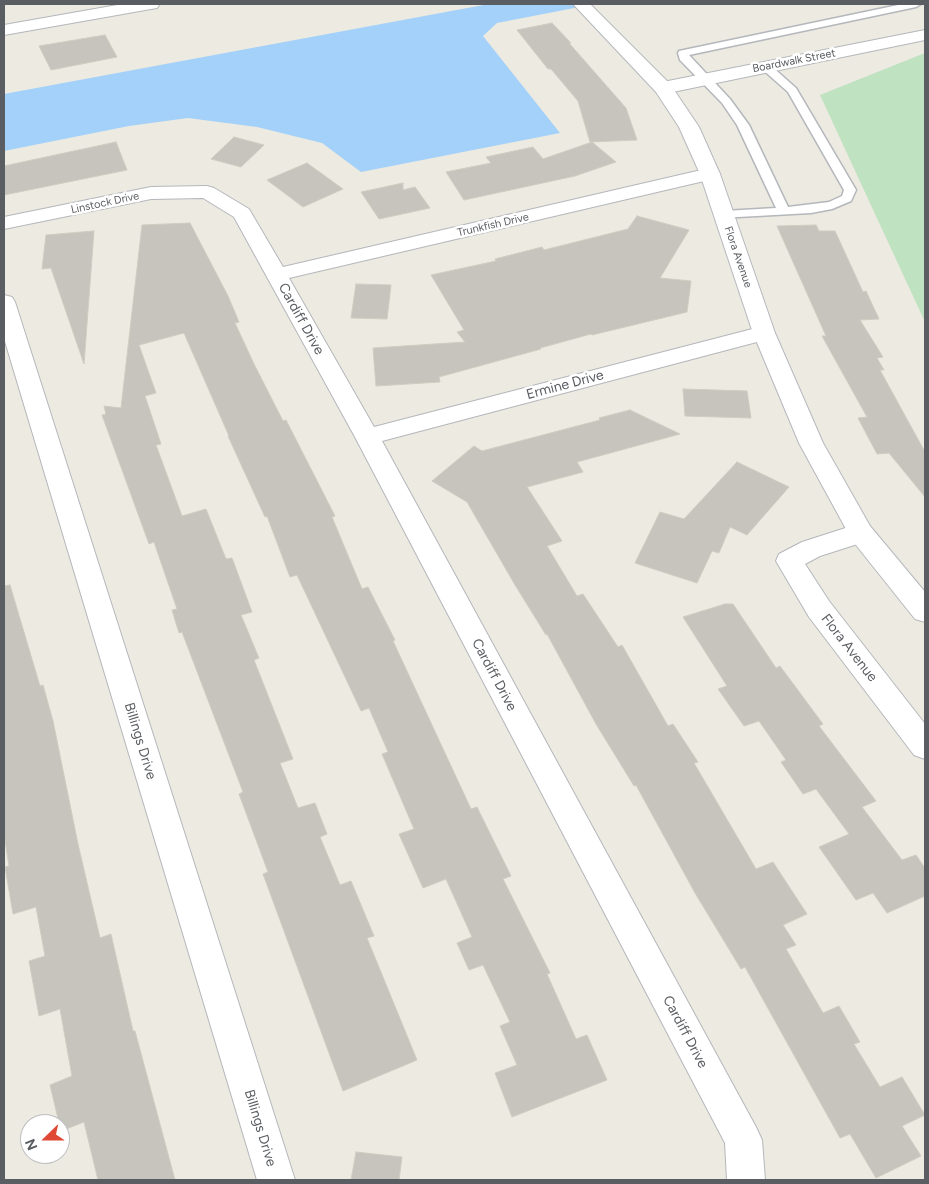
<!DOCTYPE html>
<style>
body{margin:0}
#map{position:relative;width:929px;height:1184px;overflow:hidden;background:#eceae1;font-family:Figtree,sans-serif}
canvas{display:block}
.frame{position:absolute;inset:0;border:5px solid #5a5d61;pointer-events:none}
.north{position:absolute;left:20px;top:1114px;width:50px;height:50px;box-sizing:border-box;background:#fff;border:1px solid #bdbec0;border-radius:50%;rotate:248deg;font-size:14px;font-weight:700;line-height:20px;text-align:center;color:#5a5d61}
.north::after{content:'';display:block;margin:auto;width:18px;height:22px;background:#de4835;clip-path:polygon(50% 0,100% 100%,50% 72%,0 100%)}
</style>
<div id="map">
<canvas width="929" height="1184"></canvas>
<div class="frame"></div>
<div class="north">N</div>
</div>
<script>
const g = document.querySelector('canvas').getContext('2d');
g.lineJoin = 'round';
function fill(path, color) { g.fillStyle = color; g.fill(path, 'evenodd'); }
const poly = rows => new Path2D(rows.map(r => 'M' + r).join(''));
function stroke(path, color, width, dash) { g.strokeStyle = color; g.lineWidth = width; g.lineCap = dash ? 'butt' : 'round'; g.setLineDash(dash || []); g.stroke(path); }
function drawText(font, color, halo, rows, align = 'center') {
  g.font = font + ' Figtree,sans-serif'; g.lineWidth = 5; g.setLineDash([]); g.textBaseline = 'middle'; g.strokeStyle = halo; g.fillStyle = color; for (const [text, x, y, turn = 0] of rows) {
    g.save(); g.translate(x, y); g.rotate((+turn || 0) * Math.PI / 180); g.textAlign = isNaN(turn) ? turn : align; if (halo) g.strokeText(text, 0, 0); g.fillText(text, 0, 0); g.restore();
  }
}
fill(poly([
 [925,53,925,322,820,95]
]), '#bfe2c0');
fill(poly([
 [489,4,595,4,497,23,483,36,560,133,361,172,322,143,257,127,188,118,129,126,4,151,4,94]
]), '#a4d1f9');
const building = poly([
 [552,23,571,43,569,43,626,108,637,140,590,142,578,101,551,69,548,69,517,30,552,23],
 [105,35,117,57,51,70,39,46,105,35],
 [234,137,264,145,241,167,211,159,234,137],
 [116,142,127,170,4,195,4,166,116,142],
 [592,142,616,162,575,176,464,200,446,172,491,163,486,157,533,147,543,159,592,142],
 [307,163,343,189,303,207,267,180,307,163],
 [403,183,403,190,415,187,430,208,379,219,361,192,403,183],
 [637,216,689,230,660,278,691,281,687,312,592,335,591,334,540,348,541,349,439,377,440,382,376,386,373,348,465,342,457,332,464,330,431,275,496,261,495,259,542,247,544,250,628,229,637,216],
 [190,223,228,296,239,322,235,323,254,364,283,421,286,420,335,516,332,517,362,589,368,587,395,640,393,641,471,809,477,807,511,876,503,879,550,973,547,974,576,1039,587,1035,607,1080,512,1117,495,1073,517,1065,500,1026,510,1022,483,965,469,970,457,943,472,937,446,879,423,888,399,834,414,829,382,754,388,752,369,708,361,711,297,575,290,577,267,516,265,517,228,436,229,436,184,333,139,345,156,393,145,396,161,444,156,445,182,516,206,509,226,559,232,558,252,612,241,615,259,658,254,660,293,759,280,763,298,808,315,803,327,834,320,837,340,885,351,881,374,936,367,938,417,1060,343,1091,263,874,268,872,239,794,243,792,182,632,179,633,172,610,177,609,154,542,149,544,102,415,106,414,104,406,121,408,142,225,190,223],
 [816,225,819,231,835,231,863,292,866,291,879,319,860,320,883,357,877,358,884,370,880,370,925,452,925,497,889,453,877,454,858,418,867,417,822,336,826,336,777,226,816,225],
 [94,231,84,364,51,268,42,269,46,235,94,231],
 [356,284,391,285,387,319,351,318,356,284],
 [683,389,747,391,751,418,685,416,683,389],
 [630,410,680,434,577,462,583,472,527,487,562,541,547,546,577,596,583,594,618,647,622,645,668,726,673,724,698,762,694,763,756,869,773,862,807,914,783,925,796,945,786,949,823,1013,839,1006,860,1042,854,1044,880,1087,902,1077,925,1115,902,1126,921,1156,876,1178,850,1134,840,1138,745,967,741,969,695,893,636,785,634,786,596,724,547,634,546,635,515,585,467,502,432,481,474,446,482,451,600,420,599,418,630,410],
 [737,462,789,487,747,535,730,527,719,553,712,551,697,583,635,563,660,512,684,519,737,462],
 [10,585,40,686,43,685,53,721,78,844,100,938,111,934,133,1031,135,1031,175,1180,98,1180,84,1122,61,1131,50,1085,72,1076,60,1009,39,1016,29,961,45,956,36,907,13,914,5,867,9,866,4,834,4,586,10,585],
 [725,604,733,604,776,668,780,666,823,724,819,726,876,801,862,807,902,860,916,855,925,868,925,896,887,913,873,893,856,900,819,847,849,834,816,789,803,794,781,762,786,760,759,721,744,726,718,689,727,686,683,617,725,604],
 [356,1152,402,1157,399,1180,351,1180,356,1152]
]);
fill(building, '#c7c4be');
stroke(building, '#d0ccc0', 1);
const lane = poly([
 [903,4,921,4,916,7,689,55,730,99,749,125,788,207,829,202,842,196,844,190,788,92,762,69,761,67,762,65,770,65,796,88,856,190,851,201,832,209,811,213,720,218,718,215,724,211,776,208,737,125,722,103,680,60,678,53,679,51,903,4]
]);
const street = poly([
 [123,4,160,4,157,8,151,9,4,35,4,25,123,4],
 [925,30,925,40,663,94,656,92,654,88,656,84,663,82,925,30],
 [710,168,717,170,720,174,717,178,289,278,374,427,764,326,772,328,775,333,772,338,382,441,756,1127,762,1140,765,1180,727,1180,725,1143,355,437,234,217,203,198,151,199,4,229,4,217,151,187,207,186,214,188,249,209,283,267,710,168],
 [4,295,12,297,15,302,295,1180,257,1180,4,338,4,295],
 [861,523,870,526,874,533,870,540,820,556,805,564,829,601,925,724,925,759,914,755,809,617,776,561,779,554,802,542,861,523]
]);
const secondary = poly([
 [573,4,590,4,670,84,699,127,720,174,775,333,823,443,870,526,925,592,925,622,915,619,852,540,799,443,753,333,700,174,679,127,656,92,573,4]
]);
stroke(lane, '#b4b7bb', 3);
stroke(street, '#b4b7bb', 2);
stroke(secondary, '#b5b8bd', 2);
fill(lane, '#fff');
fill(street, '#fff');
fill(secondary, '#fff');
drawText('11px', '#5a5d61', '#fff', [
 ["Boardwalk Street",794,61,-11],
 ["Linstock Drive",105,203,-12],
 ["Trunkfish Drive",493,225,-13],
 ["Flora Avenue",738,257,71]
]);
drawText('14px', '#5a5d61', '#fff', [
 ["Cardiff Drive",301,319,61],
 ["Ermine Drive",565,385,-15],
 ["Flora Avenue",849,648,52],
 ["Cardiff Drive",494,675,62],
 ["Billings Drive",140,741,73],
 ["Cardiff Drive",685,1032,62],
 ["Billings Drive",260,1128,73]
]);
</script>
